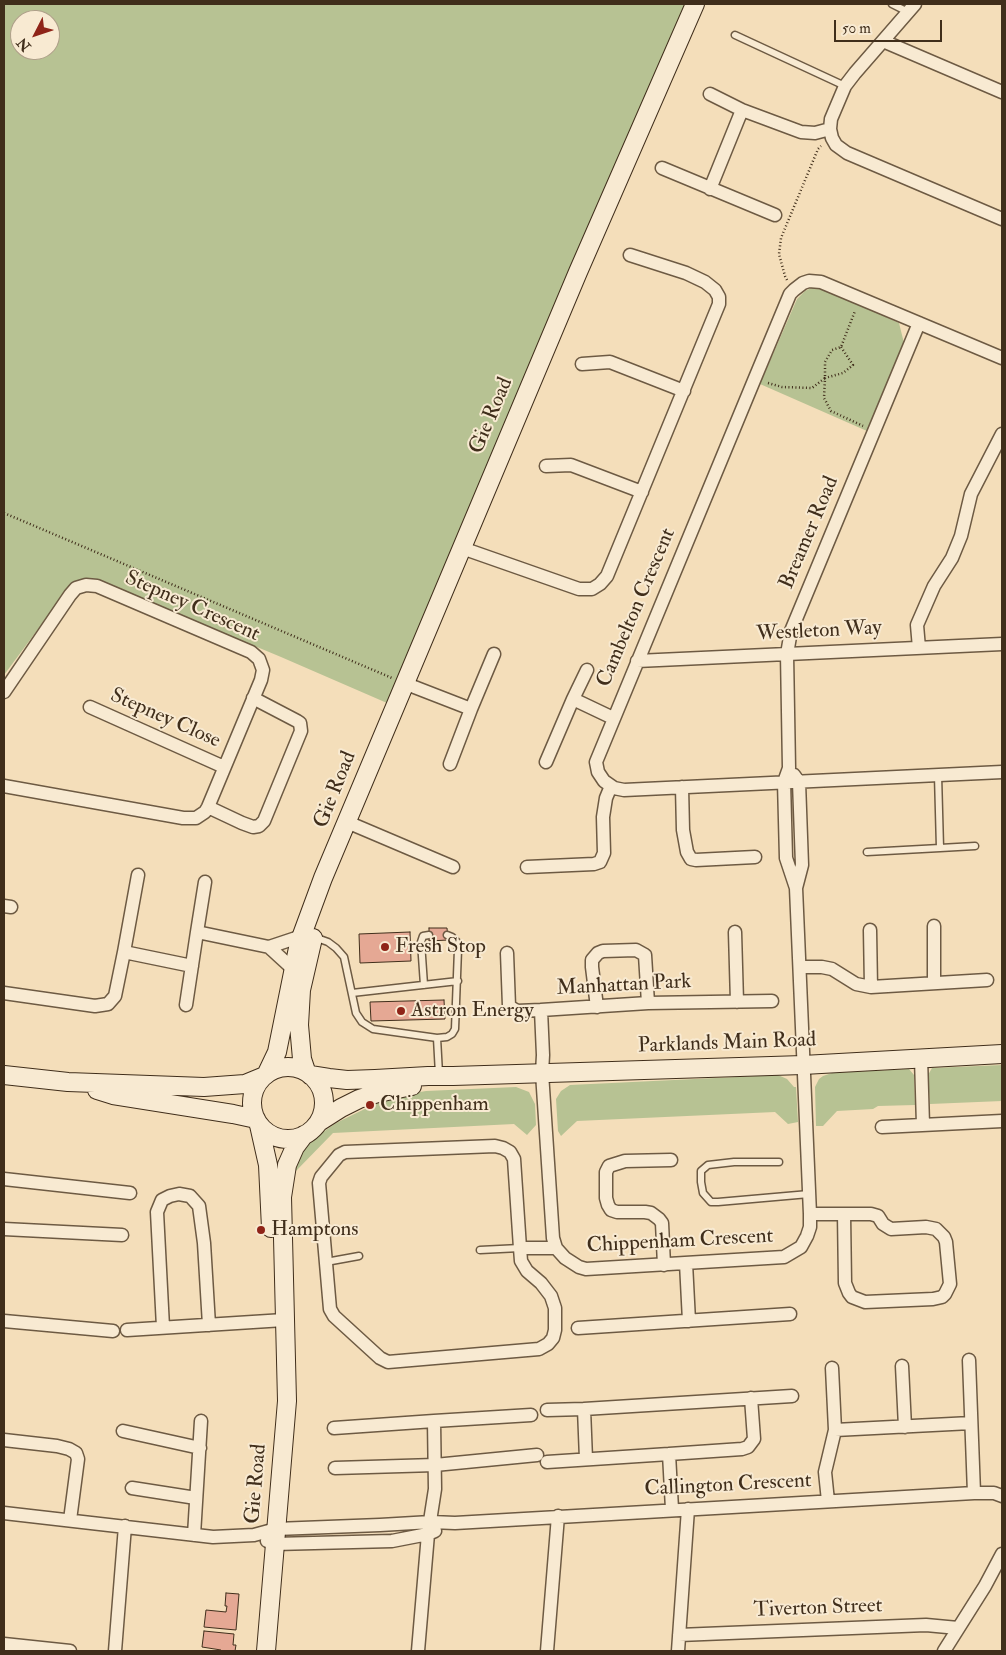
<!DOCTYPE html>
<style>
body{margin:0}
#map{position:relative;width:1006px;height:1655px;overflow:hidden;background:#f4deba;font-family:"IM FELL Double Pica",serif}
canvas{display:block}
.frame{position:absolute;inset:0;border:5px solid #402e1b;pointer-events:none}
.north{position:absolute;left:10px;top:10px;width:50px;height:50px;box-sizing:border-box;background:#f8ead2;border:1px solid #ae9f89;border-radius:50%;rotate:229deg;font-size:14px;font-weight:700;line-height:20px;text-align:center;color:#402e1b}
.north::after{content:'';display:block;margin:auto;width:18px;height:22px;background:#8f2418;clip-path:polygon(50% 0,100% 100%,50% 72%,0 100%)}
.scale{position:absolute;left:834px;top:20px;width:108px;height:22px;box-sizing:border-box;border:2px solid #402e1b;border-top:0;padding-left:6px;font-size:15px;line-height:18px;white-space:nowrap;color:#402e1b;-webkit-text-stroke:4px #f8ead2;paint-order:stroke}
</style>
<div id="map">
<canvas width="1006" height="1655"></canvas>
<div class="frame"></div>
<div class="north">N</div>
<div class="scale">50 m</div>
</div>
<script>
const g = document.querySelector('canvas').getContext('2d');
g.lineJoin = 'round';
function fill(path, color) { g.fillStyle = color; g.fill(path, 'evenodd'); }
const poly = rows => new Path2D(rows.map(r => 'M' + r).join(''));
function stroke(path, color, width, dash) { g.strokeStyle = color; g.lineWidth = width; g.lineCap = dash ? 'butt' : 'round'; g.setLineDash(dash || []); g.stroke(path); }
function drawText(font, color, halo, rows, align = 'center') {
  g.font = font + ' "IM FELL Double Pica",serif'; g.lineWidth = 4; g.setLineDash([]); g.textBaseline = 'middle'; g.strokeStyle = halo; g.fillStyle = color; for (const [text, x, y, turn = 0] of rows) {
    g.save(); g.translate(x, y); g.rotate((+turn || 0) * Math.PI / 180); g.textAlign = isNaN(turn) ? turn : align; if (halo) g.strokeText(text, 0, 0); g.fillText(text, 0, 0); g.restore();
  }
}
fill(poly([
 [4,4,688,4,387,703,281,657,94,579,79,580,70,586,4,675],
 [20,20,50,20,50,50,20,50],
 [813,287,823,288,899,323,904,343,867,431,760,384,797,299,805,291],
 [1002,1065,1002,1101,930,1104,928,1075,932,1068],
 [909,1069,914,1075,915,1105,878,1106,873,1109,837,1111,823,1126,816,1126,815,1087,819,1079,823,1076,832,1073],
 [778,1075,787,1079,794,1087,796,1087,798,1122,788,1124,775,1112,577,1121,561,1136,558,1131,556,1099,561,1091,570,1085],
 [516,1087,529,1092,535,1104,536,1125,527,1135,514,1124,333,1133,295,1172,301,1154,313,1139,336,1123,375,1104,409,1094,426,1091]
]), '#b7c293');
const building = poly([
 [429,928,447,928,448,940,429,941,429,928],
 [410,932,411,961,360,963,359,934,410,932],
 [444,1000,445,1019,371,1021,370,1002,444,1000],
 [226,1593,239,1594,236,1630,204,1627,206,1610,226,1612,227,1606,225,1606,226,1593],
 [204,1631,234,1634,233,1645,236,1645,235,1651,221,1651,221,1650,202,1647,204,1631]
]);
fill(building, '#e5a894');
stroke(building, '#402e1b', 1);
const lane = poly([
 [892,4,908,12],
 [735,35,845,86],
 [940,848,975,846],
 [867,852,940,848,938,775],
 [314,937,328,942,336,948,344,957,356,1013,362,1022,373,1029,437,1038,447,1037,452,1034,455,1029,458,949,457,942,452,937,447,935],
 [424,985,421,942,423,936,429,935],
 [352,993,458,981],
 [437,1038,439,1074],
 [779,1162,734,1162,708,1165,701,1171,701,1182,703,1193,711,1202,718,1202,809,1194],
 [480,1250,520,1248],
 [326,1262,359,1256]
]);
const street = poly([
 [915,4,855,73,845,86,831,119,830,129,832,138,836,145,847,153,1002,219],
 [883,41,1002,92],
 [710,94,742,110,801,132,815,133,830,129],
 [662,168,775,215],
 [710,189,742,110],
 [1002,358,821,282,809,281,803,283,794,290,790,294,755,378,596,762,598,772,604,781,614,788,624,790,1002,772],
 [582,364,610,362,684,391],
 [546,466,571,465,642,492],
 [462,548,579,589,592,589,600,584,607,576,719,304,719,297,715,290,705,282,686,273,630,255],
 [919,648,917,625,934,586,952,558,961,536,971,494,1002,434],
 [637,661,1002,644],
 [404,683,471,709,450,764],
 [4,692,70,595,76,588,86,585,97,586,251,652,259,659,263,670,261,680,208,807,205,812,196,818,183,818,4,786],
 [573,699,587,670],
 [90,707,224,767],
 [471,709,494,654],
 [546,762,573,699,613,718],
 [794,775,799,782,802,865,796,888],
 [682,787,683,830,687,852,691,859,696,860,755,857],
 [208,807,242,823,253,827,259,826,264,821,301,731,300,723,297,721,253,698],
 [347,822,453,867],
 [527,867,594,864,600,862,604,853,603,817,606,798,611,786],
 [205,882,197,932,269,947,293,969],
 [4,906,11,907],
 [934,926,934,982],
 [870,930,871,987],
 [735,932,737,1002],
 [269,947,302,936],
 [124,952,138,875],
 [507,953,509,1006,517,1011,541,1010],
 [800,967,822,967,832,969,856,984,871,987,987,980],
 [4,993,95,1006,108,1004,115,996,124,952,192,966],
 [772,1001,648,1003,541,1010,543,1055,542,1073,553,1238,556,1248,565,1258,579,1267,586,1269,784,1257,801,1247,807,1236,810,1227,810,1214,796,888,786,858,784,782,789,768,787,654,791,631,919,323],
 [186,1005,197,932],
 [597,1007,592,967,592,960,598,953,603,951,636,950,645,955,648,1003],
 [921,1058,923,1125],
 [882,1127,1002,1121],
 [4,1179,130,1193],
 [810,1214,871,1214,878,1216,883,1224,891,1229,926,1227,936,1229,944,1237,946,1242,950,1284,945,1294,942,1297,933,1299,865,1302,852,1297,849,1293,845,1283,844,1214],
 [4,1229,122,1235],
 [520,1248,514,1159,510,1152,503,1148,495,1146,345,1152,339,1155,321,1177,319,1183,330,1309,334,1316,380,1358,388,1362,539,1349,548,1344,553,1338,555,1330,555,1308,551,1296,541,1283,527,1271,521,1261,520,1248,556,1248],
 [686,1263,689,1321],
 [664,1265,662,1223,659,1219,651,1213,645,1212,617,1212,611,1210,608,1205,606,1198,606,1172,609,1166,625,1161,671,1160],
 [4,1321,113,1331],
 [163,1327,157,1212,162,1200,170,1196,179,1194,190,1196,199,1206,204,1243,209,1325],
 [578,1328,790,1314],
 [127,1330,284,1320],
 [969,1360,974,1493],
 [902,1366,905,1427],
 [584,1409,792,1396],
 [547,1410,584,1409,586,1459],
 [334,1428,434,1421],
 [835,1430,971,1423],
 [123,1431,200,1448],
 [4,1440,57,1446,69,1449,76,1453,78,1459,70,1520],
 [669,1454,742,1449,748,1447,754,1439,751,1398],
 [547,1462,669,1454,672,1509],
 [335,1468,435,1465,537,1455],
 [132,1488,196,1498],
 [828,1501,825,1472,835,1430,832,1368],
 [4,1513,213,1537,254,1535,276,1529,380,1525,431,1522,455,1523,974,1493,994,1493,1002,1496],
 [194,1535,201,1421],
 [267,1541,275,1544,392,1541,428,1534,435,1531],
 [679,1635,926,1625,958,1628],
 [4,1644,70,1651],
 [115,1651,125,1526],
 [418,1651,428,1534,435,1489,434,1421,531,1415],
 [547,1651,558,1516],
 [678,1651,688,1509],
 [944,1651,985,1586,1002,1554]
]);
const secondary = poly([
 '252 1103a36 36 0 1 1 72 0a36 36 0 1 1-72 0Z',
 [306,1071,302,1059,299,1025,301,990,313,938],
 [267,1073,277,1052,299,943,323,878,578,272,695,4],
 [4,1075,68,1082,204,1087,245,1084,262,1077],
 [310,1075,329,1078,347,1080,375,1079,428,1076,453,1076,803,1065,1002,1054],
 [97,1090,113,1095,233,1114,256,1119],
 [319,1122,341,1108,359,1099,378,1093,412,1086],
 [259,1125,268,1165,271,1228],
 [266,1651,287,1401,282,1197,287,1165,295,1147,304,1135]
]);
stroke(lane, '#6d5a43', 9);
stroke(street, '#6d5a43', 15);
stroke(secondary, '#402e1b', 20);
stroke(poly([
 [787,280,785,276,779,254,781,238,818,149,821,146],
 [841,347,853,365,843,373,825,378,824,398,831,411,863,426],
 [768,383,782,387,812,388,825,378,825,362,832,350,841,347,855,311],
 [4,513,392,678]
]), '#402e1b', 2.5, [1, 2.5]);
stroke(lane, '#f8ead2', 6);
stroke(street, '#f8ead2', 12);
stroke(secondary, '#f8ead2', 18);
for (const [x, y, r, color] of [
 [385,947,5,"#8f2418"],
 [401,1011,5,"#8f2418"],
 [370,1105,5,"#8f2418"],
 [261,1230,5,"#8f2418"]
]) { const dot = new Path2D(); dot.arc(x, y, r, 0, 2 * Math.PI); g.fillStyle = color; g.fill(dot); stroke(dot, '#f8ead2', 2); }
drawText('21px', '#402e1b', '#f8ead2', [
 ["Gie Road",492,416,-67],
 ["Breamer Road",810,533,-67],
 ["Stepney Crescent",192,607,24],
 ["Cambelton Crescent",637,608,-67],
 ["Westleton Way",819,632,-3],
 ["Stepney Close",165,719,24],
 ["Gie Road",336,790,-68],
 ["Manhattan Park",624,986,-3],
 ["Parklands Main Road",727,1044,-2],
 ["Chippenham Crescent",680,1242,-3],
 ["Gie Road",257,1484,-85],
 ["Callington Crescent",728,1486,-3],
 ["Tiverton Street",818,1609,-2]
]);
drawText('21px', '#402e1b', '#f8ead2', [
 ["Fresh Stop",395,947],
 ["Astron Energy",411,1011],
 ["Chippenham",380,1105],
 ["Hamptons",271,1230]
], 'left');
</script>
